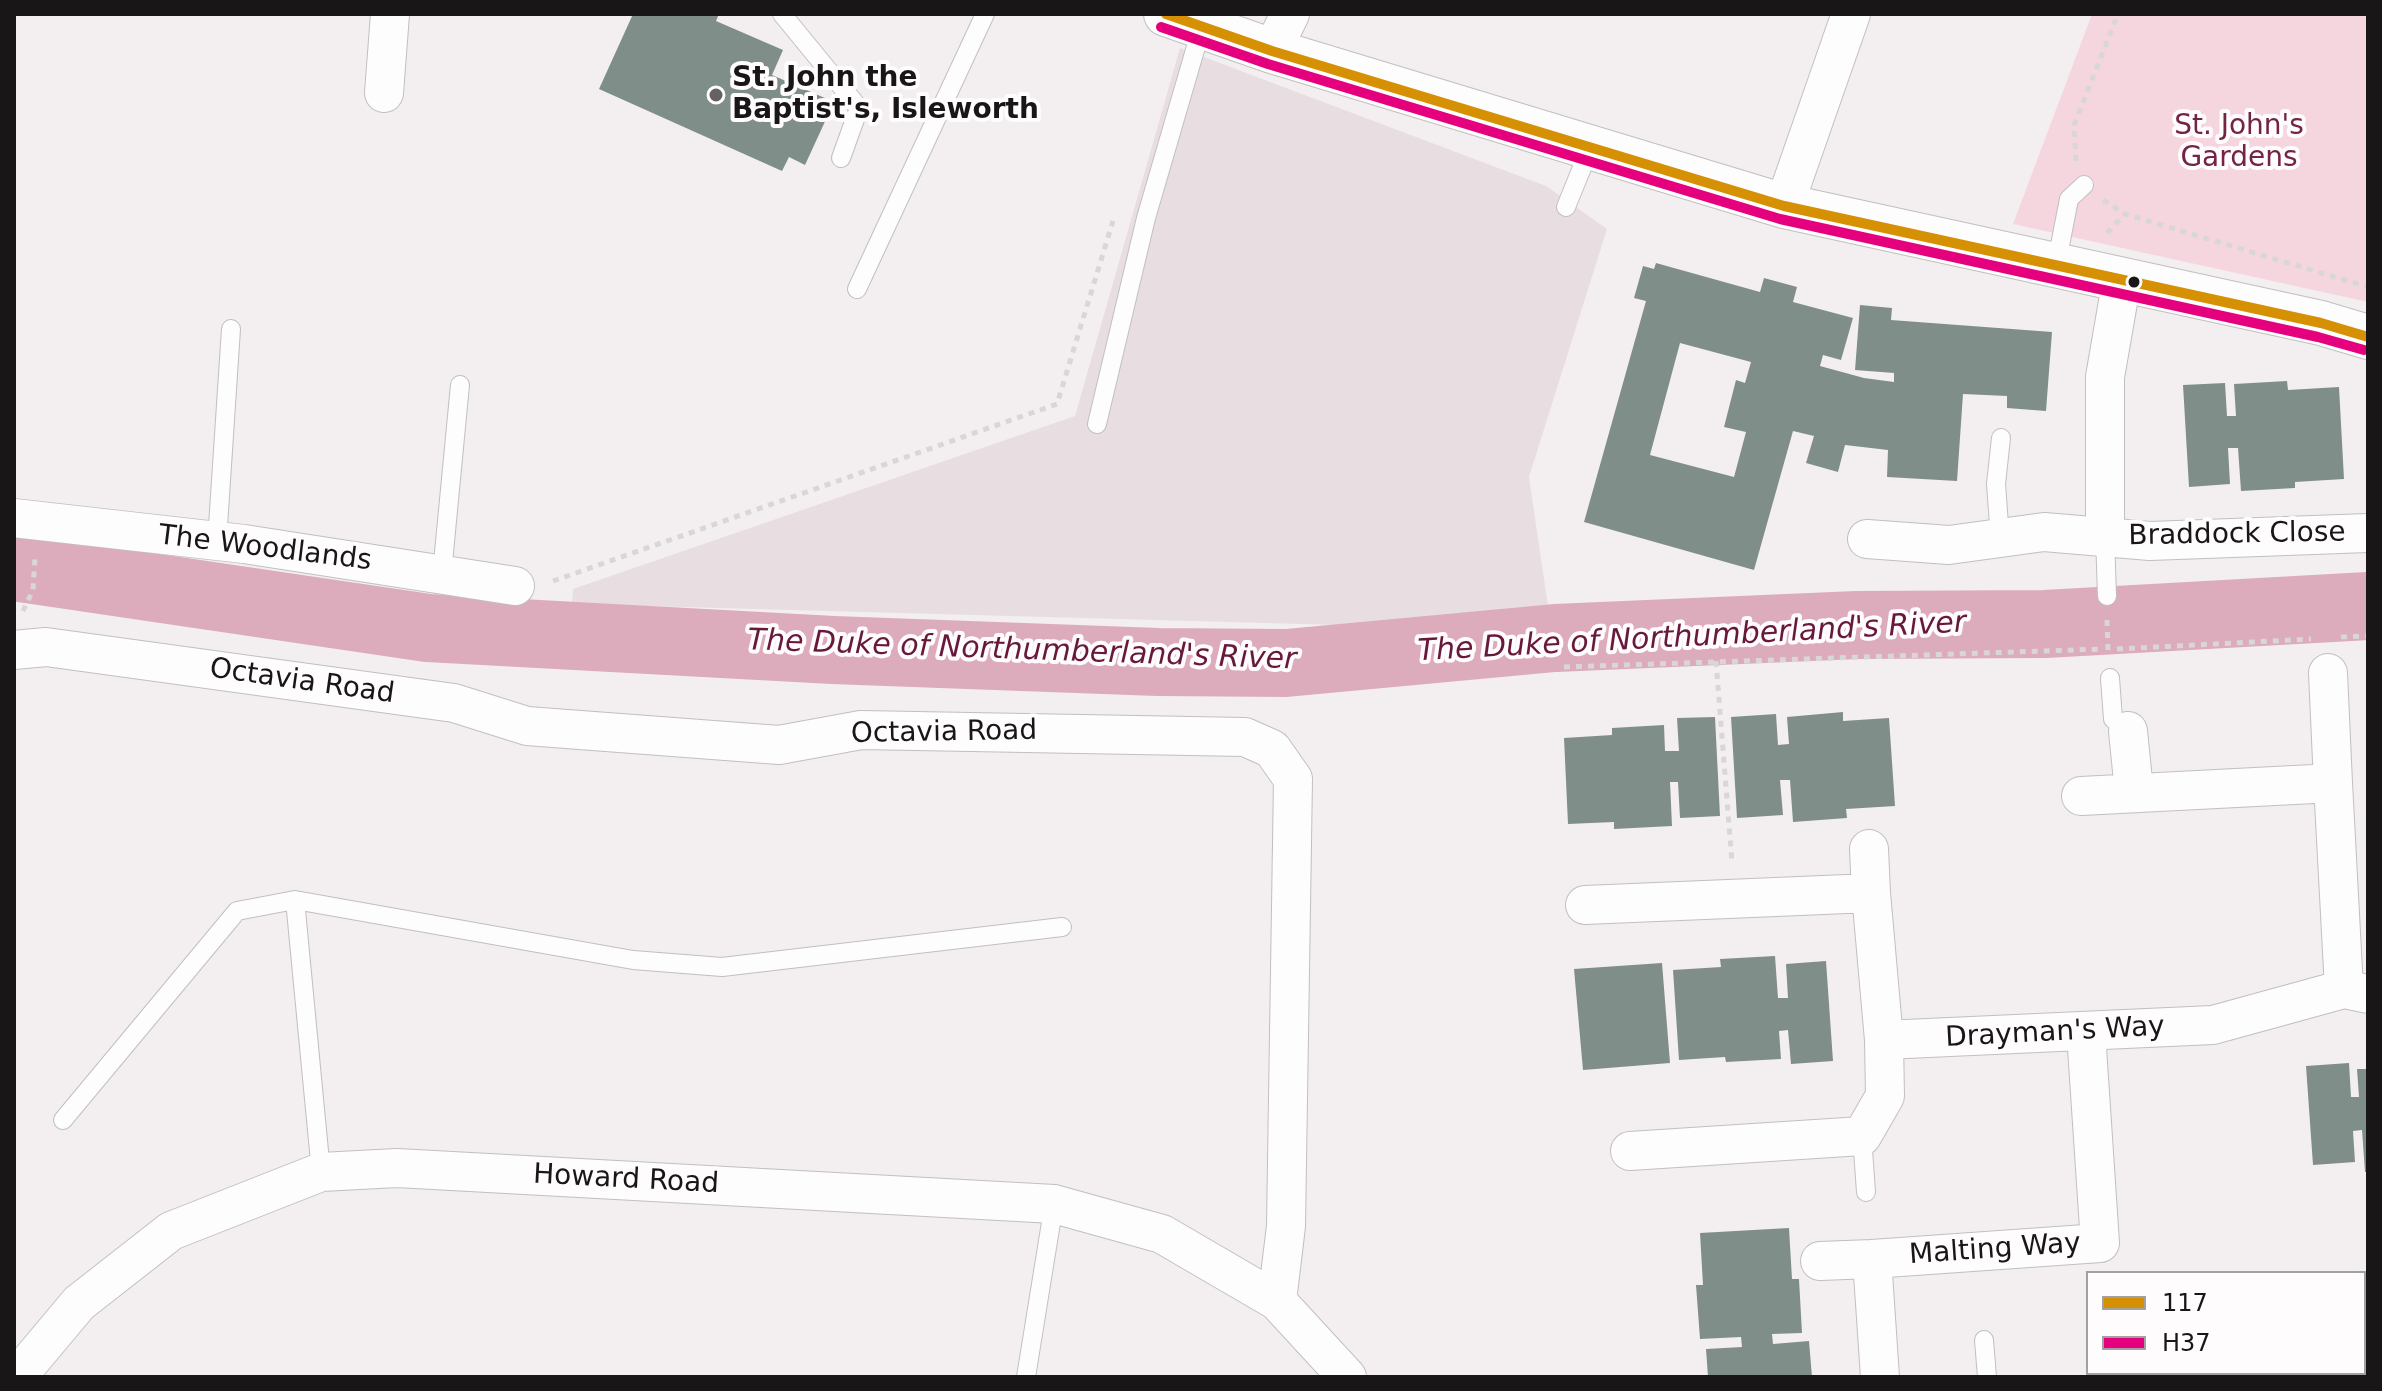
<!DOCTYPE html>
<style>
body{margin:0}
#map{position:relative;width:2382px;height:1391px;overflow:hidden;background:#f3eff0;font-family:"DejaVu Sans",sans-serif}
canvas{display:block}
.frame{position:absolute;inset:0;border:16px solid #191617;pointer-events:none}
.legend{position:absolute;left:2086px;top:1271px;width:280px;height:104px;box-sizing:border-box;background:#fffcfd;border:2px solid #a3a0a1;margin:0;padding:10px 14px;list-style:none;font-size:24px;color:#191617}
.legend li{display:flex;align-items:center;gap:16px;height:40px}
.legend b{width:40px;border:2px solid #a3a0a1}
</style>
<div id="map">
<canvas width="2382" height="1391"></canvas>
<div class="frame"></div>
<ul class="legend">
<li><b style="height:10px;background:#d69003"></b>117</li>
<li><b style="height:10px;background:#e5007d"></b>H37</li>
</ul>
</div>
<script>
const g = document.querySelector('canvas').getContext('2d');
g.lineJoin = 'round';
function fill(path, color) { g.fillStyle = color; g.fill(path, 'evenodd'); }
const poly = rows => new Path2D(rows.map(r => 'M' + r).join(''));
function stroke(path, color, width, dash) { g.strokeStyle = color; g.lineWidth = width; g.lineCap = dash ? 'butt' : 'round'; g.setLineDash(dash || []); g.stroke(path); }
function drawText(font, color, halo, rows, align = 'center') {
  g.font = font + ' "DejaVu Sans",sans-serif'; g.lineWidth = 8; g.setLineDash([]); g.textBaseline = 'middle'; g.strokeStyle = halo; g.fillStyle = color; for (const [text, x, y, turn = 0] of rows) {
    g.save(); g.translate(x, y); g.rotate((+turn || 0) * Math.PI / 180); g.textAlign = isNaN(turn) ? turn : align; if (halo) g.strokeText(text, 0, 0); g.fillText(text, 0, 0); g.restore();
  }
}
fill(poly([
 [1180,48,1546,186,1607,229,1529,477,1548,606,1337,625,572,604,573,589,1075,416]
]), '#e8dee1');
fill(poly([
 [2092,14,2368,14,2368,302,2013,224]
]), '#f5d6df');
stroke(poly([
 [14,567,428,628,833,650,1158,662,1286,663,1555,638,1857,625,2045,624,2368,606]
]), '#ddacbc', 68);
fill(poly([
 [633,14,719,14,716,21,783,50,772,75,834,102,805,165,789,157,782,171,599,89],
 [1656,263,1760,292,1764,278,1797,287,1793,302,1853,318,1841,360,1823,355,1820,366,1864,378,1894,382,1894,373,1855,370,1860,305,1892,308,1891,320,2052,332,2046,411,2007,408,2007,396,1963,394,1957,481,1887,477,1888,450,1845,445,1838,472,1806,463,1814,436,1793,431,1754,570,1584,522,1646,301,1634,298,1643,266,1654,269],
 [1680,343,1751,362,1745,383,1736,380,1724,427,1746,432,1734,477,1650,455],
 [2287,381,2288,390,2339,387,2344,479,2295,482,2295,488,2241,491,2238,448,2228,448,2230,484,2189,487,2183,385,2225,383,2227,416,2236,416,2234,384],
 [1843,712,1843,721,1889,718,1895,806,1846,809,1847,818,1793,822,1790,780,1780,780,1783,815,1737,818,1731,717,1776,714,1778,745,1789,744,1787,717],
 [1715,717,1720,816,1680,818,1678,782,1670,782,1672,826,1614,829,1614,822,1568,824,1564,738,1612,735,1612,728,1664,725,1665,751,1679,751,1677,718],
 [1775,956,1778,998,1788,998,1786,964,1826,961,1833,1061,1791,1064,1788,1030,1779,1031,1781,1059,1726,1062,1725,1057,1679,1060,1673,970,1721,967,1720,959],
 [1662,963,1670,1063,1583,1070,1574,969],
 [2349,1063,2351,1097,2359,1097,2357,1069,2368,1069,2368,1172,2365,1172,2362,1130,2353,1131,2355,1162,2313,1165,2306,1066],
 [1789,1228,1792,1279,1799,1279,1802,1333,1772,1334,1773,1344,1809,1341,1812,1377,1708,1377,1706,1349,1742,1347,1741,1337,1700,1339,1696,1285,1703,1285,1700,1233]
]), '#808e8a');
const lane = poly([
 [782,14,859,108,841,158],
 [1566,207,1590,148],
 [2056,266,2069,199,2084,185],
 [857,289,985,14],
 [1097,424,1146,218,1202,26],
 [2105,536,2107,596],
 [2000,538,1996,484,2001,438],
 [217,541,231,329],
 [442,573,460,385],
 [2110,678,2113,719,2128,731],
 [295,900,321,1172],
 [63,1120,237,911,295,900,633,960,722,967,1062,927],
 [1862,1136,1866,1192],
 [1984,1340,1987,1377],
 [1026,1377,1054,1204]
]);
const street = poly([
 [1272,51,1290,14],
 [384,93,390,14],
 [1784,206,1851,14],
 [14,518,244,544,515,586],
 [2105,536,2105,377,2122,279],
 [1867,539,1949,545,2044,532,2150,541,2368,533],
 [14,650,46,647,454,703,527,726,779,745,861,730,1245,737,1272,749,1293,779,1286,1226,1277,1301],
 [2328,673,2333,783],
 [2128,731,2134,791],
 [2081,796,2333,783,2344,989],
 [1869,849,1871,893],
 [1585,905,1871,893,1884,1040,2213,1025,2344,989,2368,994],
 [1630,1151,1862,1136,1885,1096,1884,1040],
 [1820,1261,1872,1259],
 [17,1377,79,1303,171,1231,321,1172,397,1168,1054,1204,1162,1234,1277,1301,1347,1377],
 [1880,1377,1872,1259,2100,1243,2086,1033]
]);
const secondary = poly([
 [1166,14,1272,51,1784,206,2321,323,2368,337]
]);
stroke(lane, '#c2bfc0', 20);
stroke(street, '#c2bfc0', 40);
stroke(secondary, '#c2bfc0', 46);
stroke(poly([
 [2076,161,2074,125,2118,14],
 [2103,200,2125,214,2368,287],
 [2107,233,2125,214],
 [553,581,1057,404,1113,221],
 [23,611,33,590,35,556],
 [2107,620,2108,650],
 [2341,637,2368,636],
 [2117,649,2311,639],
 [1716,661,1732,863],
 [1564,667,2103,649]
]), '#d8d6d6', 5, [6, 6]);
stroke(lane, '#fdfdfd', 18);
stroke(street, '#fdfdfd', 38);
stroke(secondary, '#fdfdfd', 44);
stroke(poly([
 [1166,14,1272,51,1784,206,2321,323,2368,337]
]), '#d69003', 10);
stroke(poly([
 [1161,27,1268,64,1780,219,2318,337,2364,350]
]), '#e5007d', 10);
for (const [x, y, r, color] of [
 [716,95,8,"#656263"],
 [2134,282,7,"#191617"]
]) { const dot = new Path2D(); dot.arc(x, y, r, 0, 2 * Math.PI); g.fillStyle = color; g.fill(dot); stroke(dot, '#fffcfd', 3); }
drawText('bold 28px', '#191617', '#fffcfd', [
 ["St. John the",732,79],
 ["Baptist's, Isleworth",732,111]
], 'left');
drawText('28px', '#732344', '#fffcfd', [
 ["St. John's",2239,127],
 ["Gardens",2239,159]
]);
drawText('28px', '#191617', '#fffcfd', [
 ["Braddock Close",2237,535,-1],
 ["The Woodlands",265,549,7],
 ["Octavia Road",302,682,8],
 ["Octavia Road",944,733,-1],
 ["Drayman's Way",2055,1033,-3],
 ["Howard Road",626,1180,3],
 ["Malting Way",1995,1250,-4]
]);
drawText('italic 30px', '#67183b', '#fffcfd', [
 ["The Duke of Northumberland's River",1692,638,-3],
 ["The Duke of Northumberland's River",1022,651,2]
]);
</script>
